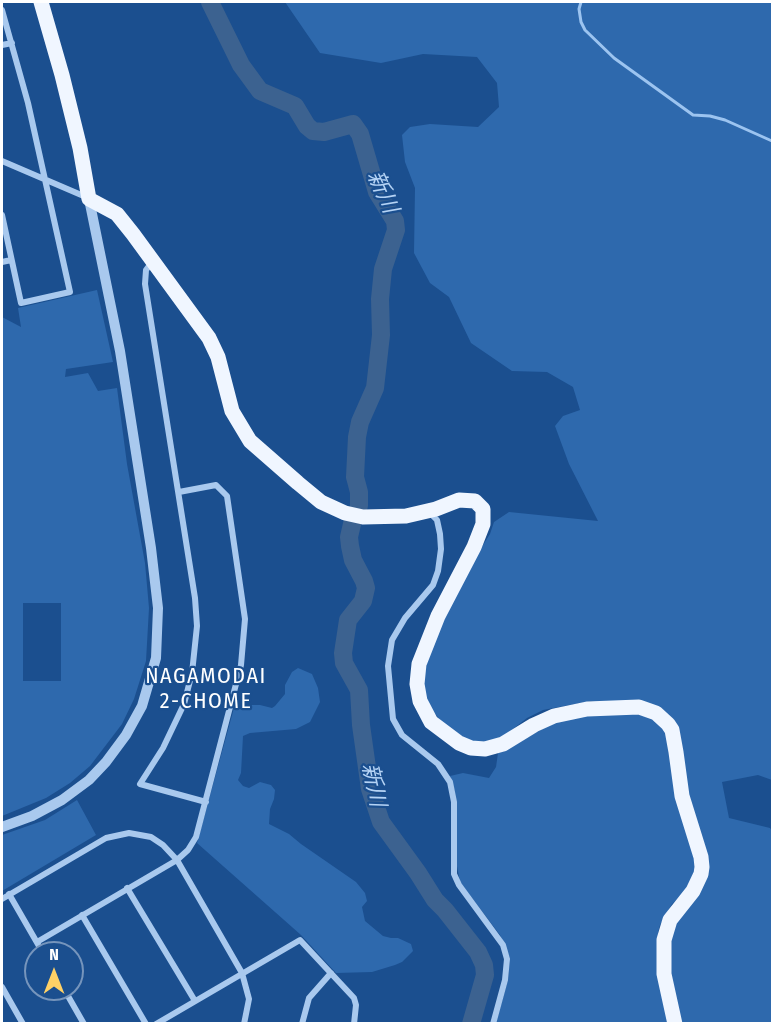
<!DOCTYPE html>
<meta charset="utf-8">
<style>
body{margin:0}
#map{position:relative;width:774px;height:1025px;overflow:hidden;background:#1b4f8f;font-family:"Fira Sans Condensed",sans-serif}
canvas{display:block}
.frame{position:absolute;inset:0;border:3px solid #fff;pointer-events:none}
.north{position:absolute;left:24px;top:941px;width:60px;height:60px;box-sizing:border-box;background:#1b4f8f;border:2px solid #7695bc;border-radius:50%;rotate:0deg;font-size:16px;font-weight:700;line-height:24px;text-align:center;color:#fff}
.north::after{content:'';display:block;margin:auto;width:21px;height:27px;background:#ffd166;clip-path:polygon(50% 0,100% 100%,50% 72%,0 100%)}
</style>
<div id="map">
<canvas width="774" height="1025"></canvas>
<div class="frame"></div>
<div class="north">N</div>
</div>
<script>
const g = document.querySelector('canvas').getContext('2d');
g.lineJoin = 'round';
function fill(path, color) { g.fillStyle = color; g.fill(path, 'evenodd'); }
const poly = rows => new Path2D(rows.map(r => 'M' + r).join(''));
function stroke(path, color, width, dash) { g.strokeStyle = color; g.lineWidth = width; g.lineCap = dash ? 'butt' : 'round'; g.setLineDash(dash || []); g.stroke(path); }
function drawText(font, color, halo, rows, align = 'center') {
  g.font = font + ' "Fira Sans Condensed","Noto Sans JP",sans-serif'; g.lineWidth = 4.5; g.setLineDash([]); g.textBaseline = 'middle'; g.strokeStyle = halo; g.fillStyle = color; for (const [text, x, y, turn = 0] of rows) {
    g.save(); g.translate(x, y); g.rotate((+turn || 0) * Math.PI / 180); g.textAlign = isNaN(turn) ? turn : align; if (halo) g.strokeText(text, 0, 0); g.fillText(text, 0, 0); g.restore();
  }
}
fill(poly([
 [285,2,772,2,772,780,758,775,722,782,729,818,770,828,772,831,772,1023,680,1023,669,973,669,944,675,924,702,887,674,722,591,701,543,710,527,718,504,736,490,742,469,741,443,724,427,703,423,680,431,645,474,559,490,534,494,522,509,512,598,521,569,464,555,426,563,416,580,410,573,387,547,372,512,371,471,343,449,297,430,283,414,253,415,188,405,162,402,135,410,127,430,124,478,127,499,107,497,83,477,57,423,54,381,63,320,53],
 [97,290,113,362,66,369,65,377,88,373,98,391,117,388,127,464,145,563,149,608,146,661,134,699,122,724,90,766,70,783,46,798,2,816,2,317,21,327,18,308],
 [23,603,61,603,61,681,23,681],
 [298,668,312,674,318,688,320,702,310,722,296,729,250,733,243,736,241,773,238,780,243,786,249,788,260,782,271,785,275,790,274,799,270,809,269,824,289,834,301,844,356,882,365,893,367,901,362,907,365,921,383,936,391,938,398,938,411,944,413,951,402,962,395,965,372,972,336,973,301,935,197,843,234,708,247,710,249,705,260,705,272,708,275,706,285,694,285,685,292,672],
 [628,712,649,717,658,723,665,731,693,848,695,869,686,891,672,904,660,925,658,933,658,962,669,1023,496,1023,508,980,510,958,500,935,460,882,456,861,455,792,450,776,463,773,489,778,496,767,498,753,505,751,547,726,579,715],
 [77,800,96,835,2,891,2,835,45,820]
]), '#2e69ad');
stroke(poly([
 [581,2,579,9,581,22,585,30,614,58,693,115,710,116,725,120,772,141]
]), '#9cc4f0', 3);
stroke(poly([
 [210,2,241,65,260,91,295,106,307,126,313,131,324,132,353,124,360,134,377,192,395,221,396,230,383,269,380,299,381,335,375,388,360,422,357,437,355,477,359,492,359,506],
 [352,524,349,537,350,546,353,560,364,581,366,588,363,601,348,620,343,653,344,663,359,690,361,725,370,789,381,822,418,873,435,900,445,910,478,952,484,965,485,975,471,1024]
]), '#3c6290', 18);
stroke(poly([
 [2,10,28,103,70,292,21,303,2,215],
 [2,45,12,43],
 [2,161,86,197],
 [2,262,11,260],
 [152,262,146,270,145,284,195,598,197,626,192,673,184,704,163,748,140,784,206,802],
 [430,513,437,520,440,534,441,549,438,571,433,585,405,618,392,640,388,666,393,719,402,735,438,764,450,782,454,802,454,874,459,885,503,945,507,959,505,980,493,1024],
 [127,888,195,1001],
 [9,894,43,953],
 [2,899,106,838,129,833,151,837,163,845,177,860,242,973,249,999,244,1024],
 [82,915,146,1024],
 [37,942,177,860,188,850,196,837,241,665,245,619,227,496,216,485,179,492],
 [2,987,23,1024],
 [64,989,84,1024],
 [156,1024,300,940,354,998,356,1005,354,1024],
 [302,1024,309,998,331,973]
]), '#a9c9ee', 6);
stroke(poly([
 [2,827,32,816,62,800,89,780,106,762,126,735,142,706,156,658,158,608,151,548,120,351,89,199]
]), '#a9c9ee', 10);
stroke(poly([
 [41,2,62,75,80,148,89,199,117,214,133,234,209,338,218,357,232,411,250,441,298,483,321,502,345,513,363,517,406,516,436,509,459,500,475,501,483,509,483,524,474,547,438,616,419,664,417,684,420,701,431,722,459,743,471,748,485,749,503,744,534,725,554,716,587,709,639,707,656,713,668,724,672,730,676,752,682,796,701,857,702,867,701,874,693,891,670,920,664,940,664,974,675,1024]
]), '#f0f6ff', 15);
drawText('italic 22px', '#b5d3f5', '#1b4f8f', [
 ["新川",382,192,66],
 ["新川",373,785,78]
]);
g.letterSpacing = '1.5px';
drawText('22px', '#fff', '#1b4f8f', [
 ["NAGAMODAI",206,677],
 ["2-CHOME",206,702]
]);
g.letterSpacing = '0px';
</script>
